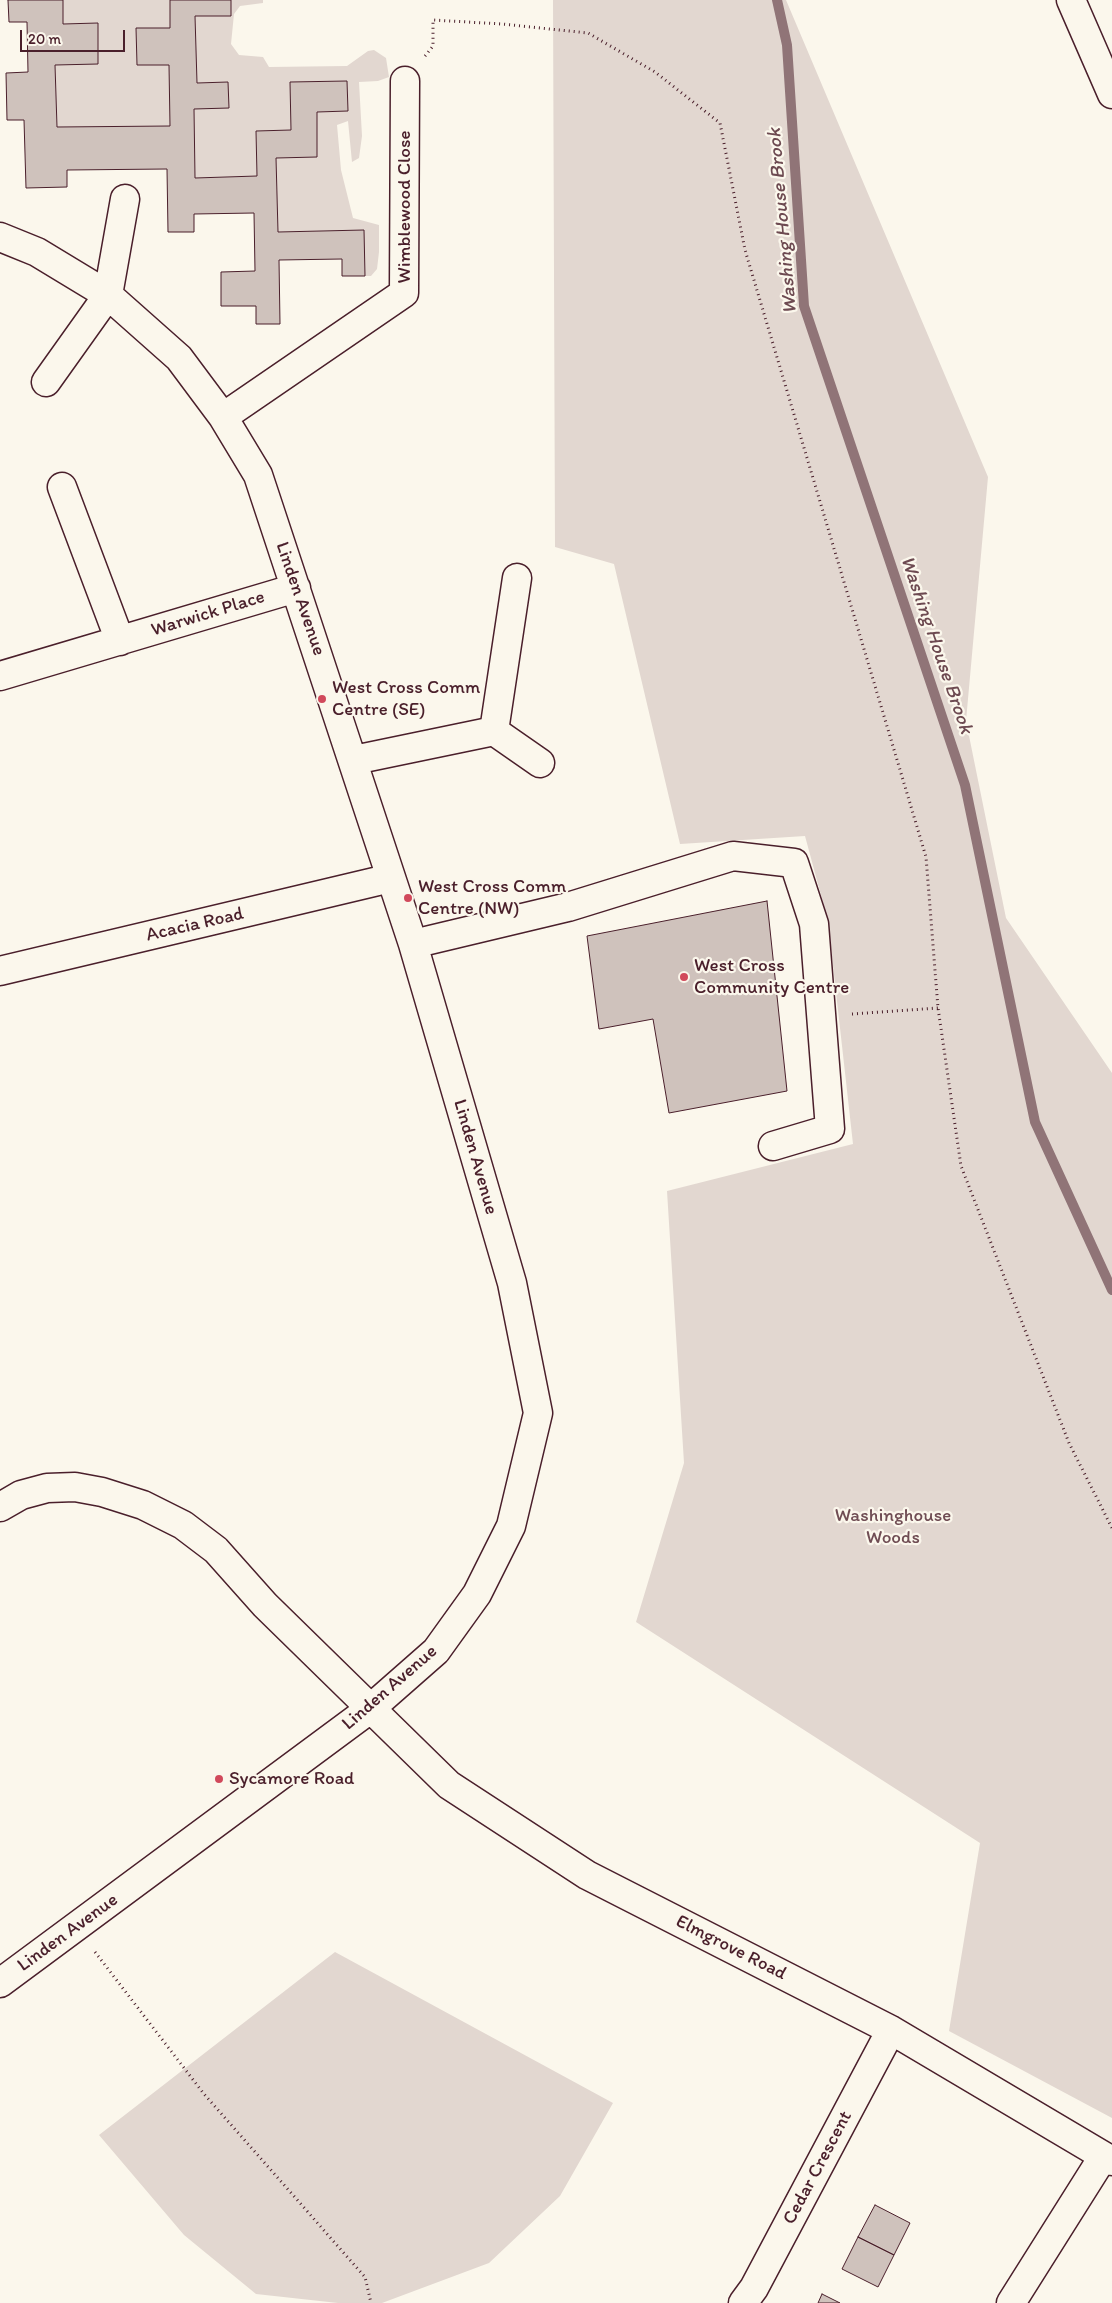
<!DOCTYPE html>
<style>
body{margin:0}
#map{position:relative;width:1112px;height:2303px;overflow:hidden;background:#fbf7ec;font-family:Itim,sans-serif}
canvas{display:block}
.scale{position:absolute;left:20px;top:30px;width:105px;height:22px;box-sizing:border-box;border:2px solid #4a1f2b;border-top:0;padding-left:6px;font-size:15px;line-height:18px;white-space:nowrap;color:#4a1f2b;-webkit-text-stroke:4px #fbf7ec;paint-order:stroke}
</style>
<div id="map">
<canvas width="1112" height="2303"></canvas>
<div class="scale">20 m</div>
</div>
<script>
const g = document.querySelector('canvas').getContext('2d');
g.lineJoin = 'round';
function fill(path, color) { g.fillStyle = color; g.fill(path, 'evenodd'); }
const poly = rows => new Path2D(rows.map(r => 'M' + r).join(''));
function stroke(path, color, width, dash) { g.strokeStyle = color; g.lineWidth = width; g.lineCap = dash ? 'butt' : 'round'; g.setLineDash(dash || []); g.stroke(path); }
function drawText(font, color, halo, rows, align = 'center') {
  g.font = font + ' Itim,sans-serif'; g.lineWidth = 4.5; g.setLineDash([]); g.textBaseline = 'middle'; g.strokeStyle = halo; g.fillStyle = color; for (const [text, x, y, turn = 0] of rows) {
    g.save(); g.translate(x, y); g.rotate((+turn || 0) * Math.PI / 180); g.textAlign = isNaN(turn) ? turn : align; if (halo) g.strokeText(text, 0, 0); g.fillText(text, 0, 0); g.restore();
  }
}
fill(poly([
 [63,0,170,0,170,28,136,29,137,65,169,65,170,126,57,127,55,65,98,63,98,23,63,24],
 [231,0,263,0,263,3,240,6,234,14,231,44,239,55,263,57,269,67,347,66,368,51,374,50,386,58,389,77,378,81,359,82,362,136,359,158,352,162,348,121,337,125,341,170,353,218,379,225,379,252,377,269,371,276,365,276,363,230,278,232,276,158,317,157,317,112,348,111,347,81,290,82,291,130,256,131,257,176,195,178,194,109,228,82,197,83,195,16],
 [553,0,786,0,988,477,966,721,1006,918,1112,1073,1112,2118,949,2031,980,1843,636,1622,684,1463,667,1191,853,1144,828,921,805,836,680,844,614,564,555,547],
 [335,1952,613,2103,560,2196,489,2263,382,2303,338,2303,256,2294,184,2235,99,2135]
]), '#e2d7d0');
stroke(poly([
 [777,0,787,45,804,306,965,785,1035,1122,1112,1290]
]), '#907477', 10);
const building = poly([
 [8,0,63,0,63,24,98,23,98,64,55,65,57,127,170,126,169,65,137,65,136,28,170,28,170,0,231,0,231,16,195,16,197,83,228,82,229,108,194,109,195,178,257,176,256,131,291,130,290,82,347,81,348,111,317,112,317,157,276,158,278,232,364,230,365,276,342,276,342,259,279,260,280,324,256,324,256,306,221,306,221,272,255,271,254,213,194,214,194,232,168,232,167,169,67,170,67,187,26,188,24,120,7,120,6,73,28,72,27,22,9,22,8,0],
 [767,901,787,1091,669,1113,653,1019,599,1029,587,936,767,901],
 [875,2205,910,2223,894,2255,858,2237,875,2205],
 [858,2237,894,2255,878,2287,842,2269,858,2237],
 [822,2294,840,2303,818,2303,822,2294]
]);
fill(building, '#cfc2bc');
stroke(building, '#4a1f2b', 1);
const minor = poly([
 [1071,0,1112,94],
 [0,237,37,252,108,295,179,358,223,417,258,475,413,944,512,1283,538,1413,511,1526,477,1594,436,1651,370,1709,0,1983],
 [46,382,108,295,125,199],
 [223,417,404,293,405,81],
 [62,487,120,641],
 [0,676,296,588],
 [494,731,540,763],
 [354,760,494,731,517,578],
 [413,944,568,907,733,856,794,863,814,924,830,1129,773,1146],
 [0,971,391,878],
 [0,1507,21,1495,47,1488,75,1487,102,1492,143,1505,183,1525,216,1550,265,1605,449,1785,587,1875,891,2030,1112,2161],
 [743,2303,754,2288,891,2030],
 [1011,2303,1103,2157]
]);
stroke(minor, '#4a1f2b', 31);
stroke(poly([
 [425,56,433,46,433,20,502,24,588,33,655,72,720,123,745,250,926,857,938,1008,961,1166,1069,1443,1112,1528],
 [852,1014,938,1008],
 [95,1952,204,2094,365,2277,371,2303]
]), '#4a1f2b', 3, [1, 4]);
stroke(minor, '#fbf7ec', 28);
for (const [x, y, r, color] of [
 [322,699,5,"#d1495b"],
 [408,898,5,"#d1495b"],
 [684,977,5,"#d1495b"],
 [219,1779,5,"#d1495b"]
]) { const dot = new Path2D(); dot.arc(x, y, r, 0, 2 * Math.PI); g.fillStyle = color; g.fill(dot); stroke(dot, '#fbf7ec', 2); }
drawText('19px', '#4a1f2b', '#fbf7ec', [
 ["Wimblewood Close",405,207,-90],
 ["Linden Avenue",300,599,71],
 ["Warwick Place",208,614,-17],
 ["Acacia Road",195,925,-13],
 ["Linden Avenue",475,1157,74],
 ["Linden Avenue",390,1688,-41],
 ["Linden Avenue",68,1933,-36],
 ["Elmgrove Road",731,1948,27],
 ["Cedar Crescent",818,2168,-62]
]);
drawText('19px', '#4a1f2b', '#fbf7ec', [
 ["West Cross Comm",332,688],
 ["Centre (SE)",332,710],
 ["West Cross Comm",418,887],
 ["Centre (NW)",418,909],
 ["West Cross",694,966],
 ["Community Centre",694,988],
 ["Sycamore Road",229,1779]
], 'left');
drawText('19px', '#704d54', '#fbf7ec', [
 ["Washinghouse",893,1516],
 ["Woods",893,1538]
]);
drawText('italic 20px', '#6d4a51', '#fbf7ec', [
 ["Washing House Brook",783,221,-95],
 ["Washing House Brook",936,645,71]
]);
</script>
